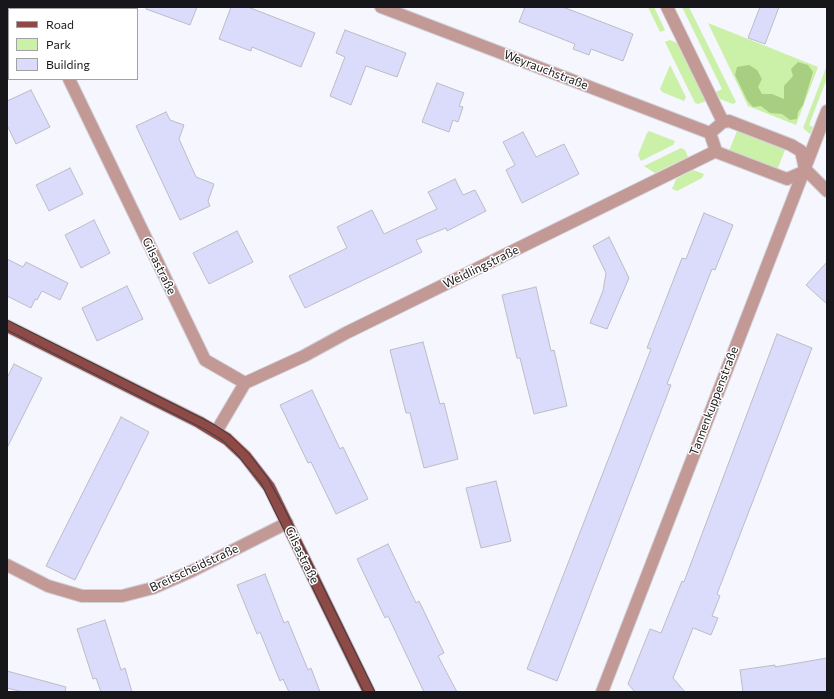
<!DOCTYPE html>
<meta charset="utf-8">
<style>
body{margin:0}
#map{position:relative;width:834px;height:699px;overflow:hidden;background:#f5f6fe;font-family:Commissioner,sans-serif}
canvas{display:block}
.frame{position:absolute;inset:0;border:8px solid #17171b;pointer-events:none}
.legend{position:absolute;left:8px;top:8px;width:130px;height:72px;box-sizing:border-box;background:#fff;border:1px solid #a2a2a4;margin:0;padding:5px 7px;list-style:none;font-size:12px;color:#17171b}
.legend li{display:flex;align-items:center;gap:8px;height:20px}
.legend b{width:20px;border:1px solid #a2a2a4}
</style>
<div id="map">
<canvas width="834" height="699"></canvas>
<div class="frame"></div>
<ul class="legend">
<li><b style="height:5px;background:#8e4a46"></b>Road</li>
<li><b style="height:11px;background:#cbf0a8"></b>Park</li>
<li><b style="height:11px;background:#dbdbfb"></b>Building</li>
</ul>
</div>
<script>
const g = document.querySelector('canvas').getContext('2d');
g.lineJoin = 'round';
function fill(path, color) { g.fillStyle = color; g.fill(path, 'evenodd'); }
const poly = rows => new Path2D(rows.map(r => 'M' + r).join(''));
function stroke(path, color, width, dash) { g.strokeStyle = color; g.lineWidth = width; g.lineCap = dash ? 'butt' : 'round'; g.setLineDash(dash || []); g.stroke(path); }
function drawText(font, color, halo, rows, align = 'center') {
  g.font = font + ' Commissioner,sans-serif'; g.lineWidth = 3; g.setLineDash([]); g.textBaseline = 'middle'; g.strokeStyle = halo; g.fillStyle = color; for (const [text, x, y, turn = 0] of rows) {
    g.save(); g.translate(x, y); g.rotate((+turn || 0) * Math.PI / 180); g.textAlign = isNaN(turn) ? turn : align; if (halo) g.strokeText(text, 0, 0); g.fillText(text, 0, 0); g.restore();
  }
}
fill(poly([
 [648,7,654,7,665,30,660,32],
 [682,7,689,7,736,102,733,104,720,99,716,92,722,89],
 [708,23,818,67,796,125,748,106],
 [670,40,677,43,706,101,698,104,695,103,665,42],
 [670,65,686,97,684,101,662,92,660,89],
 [827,65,827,78,809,125,813,127,810,134,803,128],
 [649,131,675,141,673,145,641,161,638,155,647,133],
 [737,131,785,150,777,170,729,151],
 [681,148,685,150,688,157,655,173,644,166],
 [693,170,704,174,702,178,677,191,672,189,676,179]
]), '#cbf0a8');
fill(poly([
 [798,62,808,65,813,72,803,105,798,112,797,119,790,120,782,114,770,113,761,106,753,107,747,100,735,75,737,67,749,65,757,70,762,79,758,87,762,94,772,94,784,99,784,86,793,76,791,69]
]), '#a8ce82');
const building = poly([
 [146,7,197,7,190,25,146,9,146,7],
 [231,7,248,7,315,33,301,67,252,47,251,51,219,39,231,7],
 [525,7,563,7,633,34,623,61,591,49,589,55,573,49,575,44,519,22,525,7],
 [760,7,779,7,765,44,748,38,760,7],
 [345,30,406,53,397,77,366,66,351,105,330,96,345,57,336,53,345,30],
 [437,83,464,93,459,106,463,107,458,122,453,120,449,132,422,122,437,83],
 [31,90,50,127,16,144,7,125,7,101,31,90],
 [166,112,170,120,184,125,179,139,196,177,214,184,208,201,210,206,180,220,136,126,166,112],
 [523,132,536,157,564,144,579,174,522,203,506,170,515,165,503,142,523,132],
 [70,168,83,194,49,211,36,185,70,168],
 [455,179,463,195,475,190,486,211,447,231,446,228,416,240,422,252,305,308,289,276,347,248,337,227,372,210,384,234,437,209,428,192,455,179],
 [704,213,733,225,715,270,712,269,667,384,671,385,557,681,527,669,651,349,647,348,682,258,686,259,704,213],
 [94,220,110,253,81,268,65,235,94,220],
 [237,231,253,262,209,284,193,253,237,231],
 [609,237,629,278,607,329,590,323,603,291,606,273,593,246,609,237],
 [7,259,23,267,26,262,68,283,60,300,42,291,37,300,35,299,31,308,7,296,7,259],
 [827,262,827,304,806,285,827,262],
 [127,286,143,319,97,341,82,308,127,286],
 [536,287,551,351,554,350,567,406,534,414,520,358,517,358,502,295,536,287],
 [777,334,812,348,717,594,720,596,712,616,718,618,711,635,693,628,673,678,685,692,635,692,628,684,650,629,661,633,682,581,684,582,777,334],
 [423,342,440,404,444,403,458,459,424,468,410,413,406,413,390,350,423,342],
 [14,364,42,378,7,448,7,378,14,364],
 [312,390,340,449,343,447,368,499,336,514,311,462,308,463,280,405,312,390],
 [121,417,149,432,75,580,46,566,121,417],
 [496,481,511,541,481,548,466,488,496,481],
 [388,544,416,603,419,601,444,653,438,656,457,692,424,692,388,616,385,618,357,559,388,544],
 [265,574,284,623,288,621,308,670,311,668,320,692,289,692,283,679,280,681,260,632,257,634,237,585,265,574],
 [105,620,121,670,125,668,132,692,101,692,96,678,93,679,77,629,105,620],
 [827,658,827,692,743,692,740,670,775,665,775,667,827,658],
 [7,671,66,687,65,692,23,692,7,688,7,671]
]);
fill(building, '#dbdbfb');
stroke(building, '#bcbcc5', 1);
const minor = poly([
 [35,7,36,9],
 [381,7,710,133],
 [667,7,723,122],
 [69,79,205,360,245,383,216,432],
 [729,121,791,145,801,151,805,169,801,173,787,179,719,153,716,151,710,133,723,122,729,121],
 [805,169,827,191],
 [245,383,304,356,346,333,716,151],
 [7,565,48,586,82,596,122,596,153,588,192,571,287,523],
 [602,692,827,111]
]);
const major = poly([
 [7,326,199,422,227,439,245,456,269,487,369,692]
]);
stroke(minor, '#d1d2da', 14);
stroke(major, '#d1d2da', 14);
stroke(minor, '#c29995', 12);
stroke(major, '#8e4a46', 12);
stroke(poly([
 [7,320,215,425,231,436,250,455,267,477,283,506,375,692],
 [7,330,206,430,222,440,235,452,261,483,364,692]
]), '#3d3d42', 1);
drawText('12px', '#17171b', '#fff', [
 ["Weyrauchstraße",546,70,21],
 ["Gilsastraße",159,266,64],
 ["Weidlingstraße",481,267,-26],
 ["Tannenkuppenstraße",714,401,-69],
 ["Gilsastraße",302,555,64],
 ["Breitscheidstraße",194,568,-25]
]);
</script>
